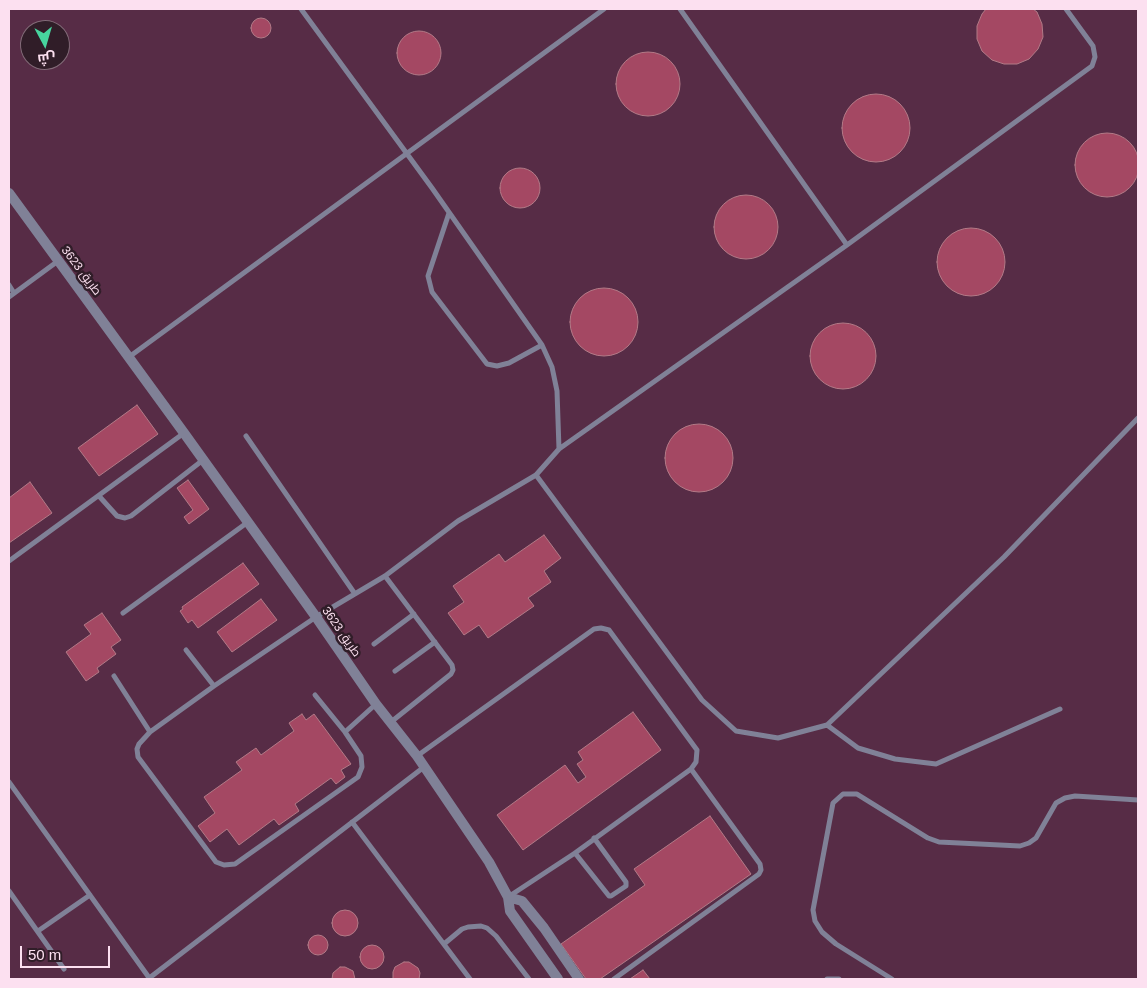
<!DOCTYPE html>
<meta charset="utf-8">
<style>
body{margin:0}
#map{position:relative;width:1147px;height:988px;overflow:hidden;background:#572c46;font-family:Arial,Cairo,sans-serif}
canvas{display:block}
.frame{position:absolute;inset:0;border:10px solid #fce0f0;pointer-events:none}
.north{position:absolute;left:20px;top:20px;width:50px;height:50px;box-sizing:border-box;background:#301d28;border:1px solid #826b78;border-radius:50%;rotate:174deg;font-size:14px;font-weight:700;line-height:20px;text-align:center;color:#fce0f0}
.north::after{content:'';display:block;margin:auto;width:18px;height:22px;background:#47d49e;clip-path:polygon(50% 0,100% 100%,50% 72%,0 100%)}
.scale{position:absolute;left:20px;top:946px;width:90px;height:22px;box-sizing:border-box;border:2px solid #fce0f0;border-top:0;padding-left:6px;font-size:15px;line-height:18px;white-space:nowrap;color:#fce0f0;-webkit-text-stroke:4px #301d28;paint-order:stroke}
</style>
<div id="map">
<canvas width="1147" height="988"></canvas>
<div class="frame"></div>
<div class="north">ش</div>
<div class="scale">50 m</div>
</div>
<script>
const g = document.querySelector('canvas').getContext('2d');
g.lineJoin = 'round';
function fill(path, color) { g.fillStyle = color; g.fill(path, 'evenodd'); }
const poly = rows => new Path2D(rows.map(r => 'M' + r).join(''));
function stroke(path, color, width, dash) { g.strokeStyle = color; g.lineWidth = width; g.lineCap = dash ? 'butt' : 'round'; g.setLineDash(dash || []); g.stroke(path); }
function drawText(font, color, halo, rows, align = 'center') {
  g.font = font + ' Arial,Cairo,sans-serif'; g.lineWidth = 5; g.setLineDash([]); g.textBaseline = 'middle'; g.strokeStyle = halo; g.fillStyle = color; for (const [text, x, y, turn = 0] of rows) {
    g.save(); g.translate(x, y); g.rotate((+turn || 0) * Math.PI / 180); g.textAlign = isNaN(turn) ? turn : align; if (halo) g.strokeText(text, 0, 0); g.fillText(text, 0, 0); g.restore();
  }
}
const building = poly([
 [986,9,1033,9,1037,12,1042,24,1043,37,1038,49,1029,59,1017,64,1004,64,992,60,982,51,977,39,977,26,982,14,986,9],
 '251 28a10 10 0 1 1 20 0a10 10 0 1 1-20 0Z',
 '397 53a22 22 0 1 1 44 0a22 22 0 1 1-44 0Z',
 '616 84a32 32 0 1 1 64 0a32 32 0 1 1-64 0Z',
 '842 128a34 34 0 1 1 68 0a34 34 0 1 1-68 0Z',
 '1075 165a32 32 0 1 1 64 0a32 32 0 1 1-64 0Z',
 '500 188a20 20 0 1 1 40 0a20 20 0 1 1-40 0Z',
 '714 227a32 32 0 1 1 64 0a32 32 0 1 1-64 0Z',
 '937 262a34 34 0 1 1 68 0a34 34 0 1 1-68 0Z',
 '570 322a34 34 0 1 1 68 0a34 34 0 1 1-68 0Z',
 '810 356a33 33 0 1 1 66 0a33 33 0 1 1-66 0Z',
 [137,405,158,434,99,476,78,448,137,405],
 '665 458a34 34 0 1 1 68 0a34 34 0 1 1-68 0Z',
 [188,480,209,509,189,524,184,517,193,510,177,488,188,480],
 [30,482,52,513,9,543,9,498,30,482],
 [544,535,561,558,544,571,551,582,528,598,534,606,488,638,479,625,464,635,448,613,464,602,453,586,499,554,505,562,544,535],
 [243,563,259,584,198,628,192,620,188,623,180,611,183,609,182,607,243,563],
 [261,599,277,620,232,652,217,632,261,599],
 [102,613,121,640,111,647,116,654,97,668,99,672,86,681,66,652,91,634,84,625,102,613],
 [633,712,661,750,523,850,497,815,565,765,578,783,586,777,577,764,583,760,578,752,633,712],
 [302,714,306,720,314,714,351,764,341,770,345,777,336,784,331,778,295,804,299,811,279,825,274,819,239,845,227,829,210,842,198,826,215,813,204,797,242,770,236,762,256,748,261,755,294,731,289,723,302,714],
 [710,816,751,874,600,979,586,979,561,944,645,885,634,869,710,816],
 '332 923a13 13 0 1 1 26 0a13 13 0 1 1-26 0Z',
 '308 945a10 10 0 1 1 20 0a10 10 0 1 1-20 0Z',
 '360 957a12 12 0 1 1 24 0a12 12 0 1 1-24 0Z',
 [404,962,409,962,418,968,420,973,419,979,393,979,393,972,395,967,404,962],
 [340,967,345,967,353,971,355,979,332,979,333,973,340,967],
 [643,970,650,979,630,979,643,970]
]);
fill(building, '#a44863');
stroke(building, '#b27a87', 1);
stroke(poly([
 [680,9,847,245],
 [449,213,428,276,432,292,487,364,497,366,509,363,542,345],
 [9,285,14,293],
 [9,297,58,261],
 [129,357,604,9],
 [246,436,355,594],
 [559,449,847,245,1092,66,1095,57,1093,46,1066,9],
 [536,475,702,700,736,731,778,738,827,725,1004,557,1138,418],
 [99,496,117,516,125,518,131,516,203,460],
 [9,561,184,433],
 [385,576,452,665,453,670,451,674,391,722],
 [123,613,248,522],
 [374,644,414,614],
 [186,650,214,686],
 [395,671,435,642],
 [114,676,150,732,214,686,316,617,385,576,458,521,536,475,559,449,557,391,552,367,542,345,432,188,301,9],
 [827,725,858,748,895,759,936,764,1060,709],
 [150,732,139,744,137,749,138,757,216,862,224,865,235,864,358,777,362,767,361,756,345,732,315,695],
 [345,732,376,704],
 [417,756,594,629,601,628,609,630,697,750,696,762,691,769,575,853,508,897],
 [9,782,150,979],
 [352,822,470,979],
 [575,853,609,896,611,896,626,886,626,882,594,838],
 [9,891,64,969],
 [38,931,90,895],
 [444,944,462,929,468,927,481,926,487,928,496,936,529,979],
 [148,979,424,767],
 [614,979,759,874,761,870,760,864,691,769],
 [827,979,839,979],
 [892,979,836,944,822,932,815,921,813,910,833,803,843,794,857,794,928,838,939,842,1020,846,1029,843,1036,838,1056,803,1065,798,1075,796,1138,800]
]), '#808197', 5);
stroke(poly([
 [9,193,184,433,316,617,376,704,417,756,489,862,508,897,510,911,558,979],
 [508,897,522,901,544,928,579,979]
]), '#808197', 10);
drawText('12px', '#fce0f0', '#301d28', [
 ["طريق 3623",81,271,53],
 ["طريق 3623",341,632,55]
]);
</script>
